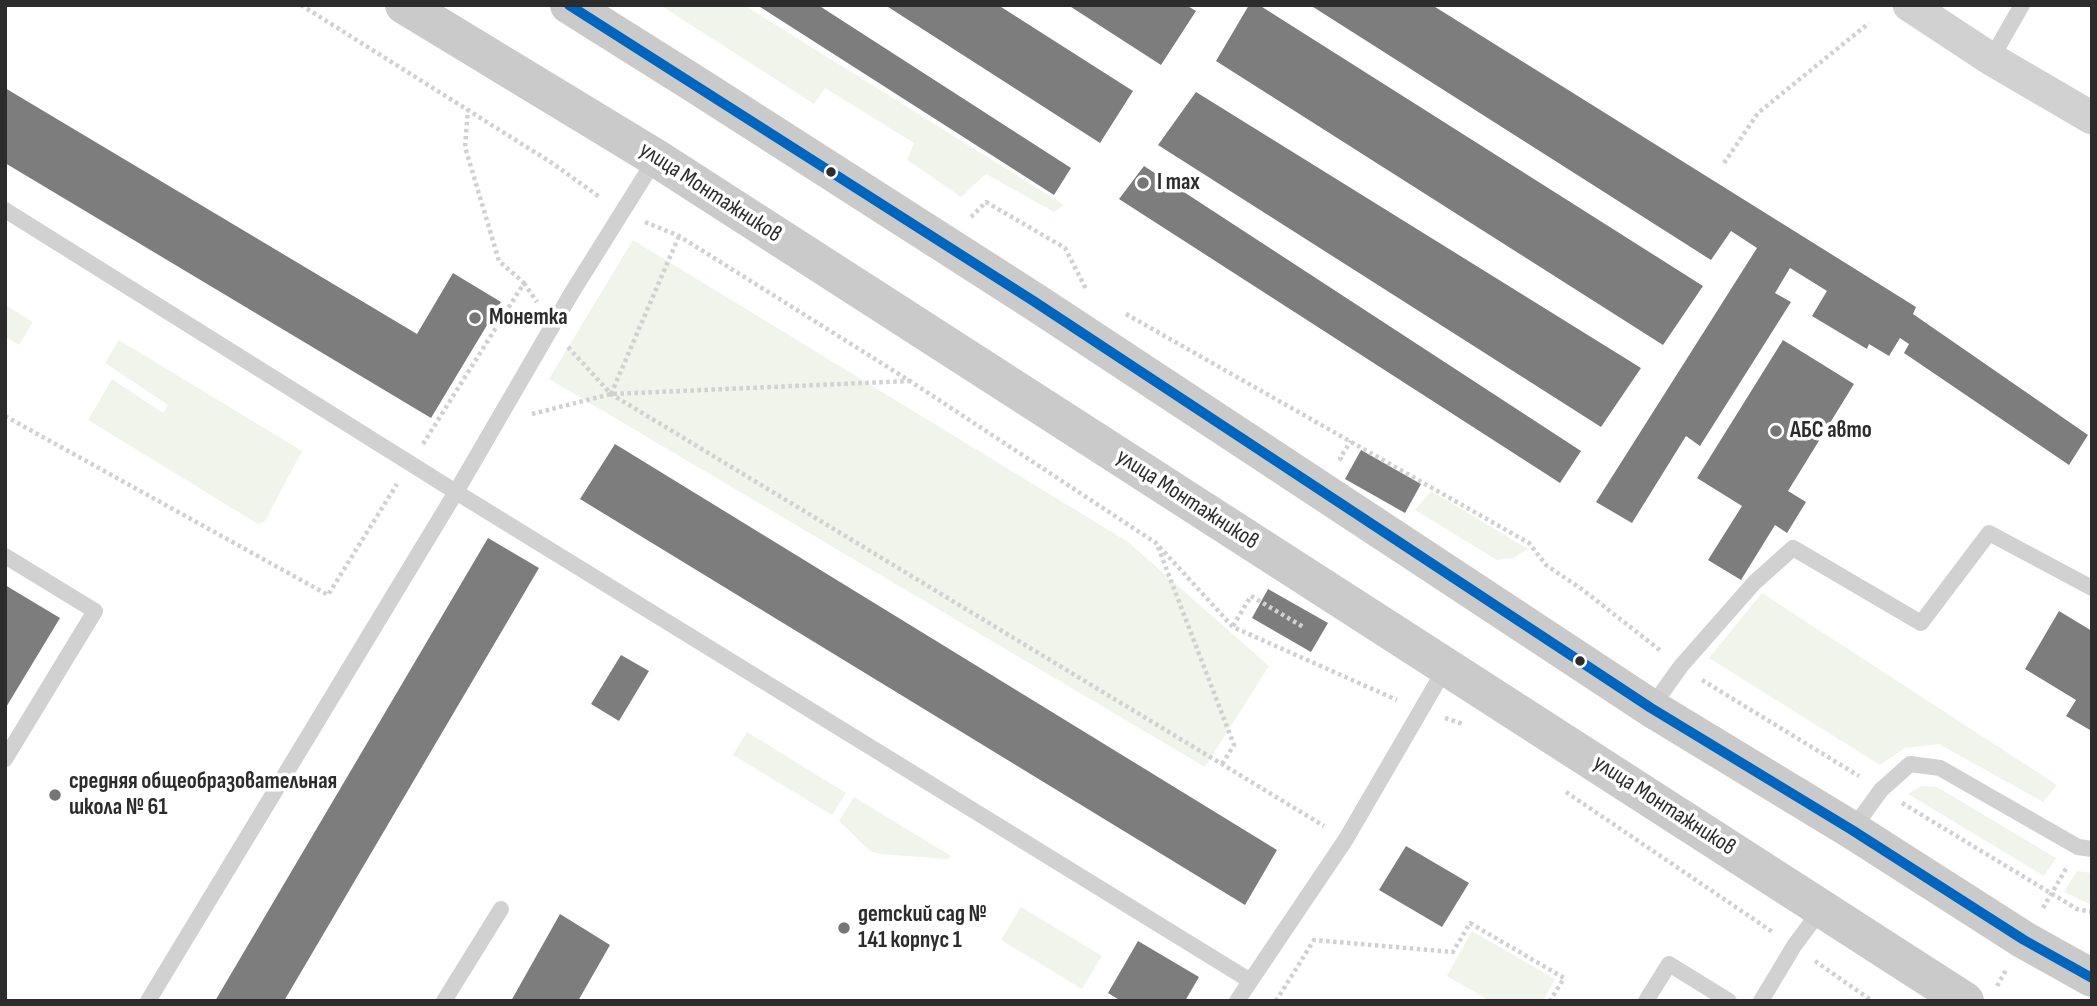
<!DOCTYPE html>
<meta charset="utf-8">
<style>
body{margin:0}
#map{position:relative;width:2097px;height:1006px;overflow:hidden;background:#fff;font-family:"Sofia Sans Condensed",sans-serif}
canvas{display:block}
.frame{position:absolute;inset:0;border:7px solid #2c2c2c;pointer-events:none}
</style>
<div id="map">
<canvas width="2097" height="1006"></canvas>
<div class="frame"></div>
</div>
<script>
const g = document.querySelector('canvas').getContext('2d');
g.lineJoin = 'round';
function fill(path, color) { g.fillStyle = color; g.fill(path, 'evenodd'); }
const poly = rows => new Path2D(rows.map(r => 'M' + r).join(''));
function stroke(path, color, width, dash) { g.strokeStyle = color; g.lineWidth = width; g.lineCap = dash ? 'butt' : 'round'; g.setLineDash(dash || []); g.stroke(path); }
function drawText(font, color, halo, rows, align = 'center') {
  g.font = font + ' "Sofia Sans Condensed",sans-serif'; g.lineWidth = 7; g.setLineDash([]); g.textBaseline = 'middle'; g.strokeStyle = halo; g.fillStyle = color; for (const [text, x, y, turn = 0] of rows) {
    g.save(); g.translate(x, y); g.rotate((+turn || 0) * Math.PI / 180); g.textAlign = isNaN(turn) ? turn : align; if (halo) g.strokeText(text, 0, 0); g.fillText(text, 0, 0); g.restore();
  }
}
fill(poly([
 [660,5,744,5,1064,205,1054,212,986,174,961,197,907,160,914,143,825,88,814,104],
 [633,240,1128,542,1269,666,1205,767,549,379],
 [5,305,33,322,19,345,5,336],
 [119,340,302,451,265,521,258,524,88,420,112,379,163,413,168,405,105,363],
 [1431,491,1528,549,1514,558,1497,560,1415,510],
 [1762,593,2057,785,2043,802,1939,744,1905,748,1880,765,1709,658],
 [747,732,846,793,832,815,733,755],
 [1921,786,1937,787,2056,858,2044,876,1908,794],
 [854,797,951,856,948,859,880,854,870,851,839,821],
 [2077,871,2092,873,2092,905,2064,892],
 [1021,907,1102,956,1082,989,1001,940],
 [1472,931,1555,979,1543,1001,1490,1001,1447,976]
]), '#f0f4ea');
fill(poly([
 [757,5,818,5,1071,168,1054,195],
 [885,5,998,5,1133,91,1100,143],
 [1068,5,1186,5,1196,11,1161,65],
 [1249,5,1259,5,1703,286,1663,345,1216,61],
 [1310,5,1432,5,1916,307,1913,314,2088,435,2069,465,1904,353,1909,344,1900,338,1889,356,1869,344,1867,349,1812,316,1827,291,1790,268,1775,293,1791,302,1700,446,1686,436,1632,523,1596,502,1757,248,1731,231,1711,260],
 [5,88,417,334,453,273,501,302,431,418,5,163],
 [1196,92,1641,368,1601,427,1158,145],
 [1144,166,1581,451,1560,483,1119,199],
 [1783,340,1854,384,1788,491,1806,502,1787,533,1775,525,1741,580,1708,560,1742,506,1697,478],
 [615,444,1277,850,1245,905,580,499],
 [1361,450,1421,484,1405,513,1345,479],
 [488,538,539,568,284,1001,215,1001],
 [5,585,60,618,5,709],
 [1268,589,1328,623,1311,652,1252,618],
 [2059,611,2092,631,2092,727,2090,730,2066,716,2076,700,2025,669],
 [621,655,649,671,619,721,591,704],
 [1406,846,1469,883,1442,927,1379,890],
 [560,914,610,945,578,1001,511,1001],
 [1138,941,1199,977,1185,1001,1121,1001,1108,993]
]), '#7d7d7d');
stroke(poly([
 [301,5,552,163,601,198],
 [1724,163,1758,113,1869,23],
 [971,217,986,202,1065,248,1086,289],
 [645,222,679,236,910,381,1156,543,1233,627,1397,700],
 [524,283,537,302],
 [1126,314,1529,543,1546,565,1583,590,1661,651],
 [568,347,611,394,1324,826],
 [611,394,679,236],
 [532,414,611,394,909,381],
 [5,416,328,595,397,484],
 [423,444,524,283,499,261,465,147,468,109],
 [1342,460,1340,458,1351,441],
 [1158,547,1234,745,1222,764],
 [1233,626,1251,596,1305,628],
 [1702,680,1859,776],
 [1445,718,1463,724],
 [1566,792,1774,933],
 [1902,803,2077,909,2092,912],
 [2043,908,2067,867],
 [1815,961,1872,1001],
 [1997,986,2006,970],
 [1276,1001,1314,940,1453,952,1470,923,1564,978,1550,1001]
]), '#d1d1d1', 4.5, [3.5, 3.5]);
stroke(poly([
 [1991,59,2022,5],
 [5,210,456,492,1249,980],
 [5,556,95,611,5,759],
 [1651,708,1681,666,1754,583,1793,548,1921,623,1989,533,2092,588],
 [1852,830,1881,790,1910,764,1940,768,2078,847,2092,849],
 [148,1001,456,492,571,294,656,158],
 [444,1001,501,909],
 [1237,1001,1346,839,1446,667],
 [1646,1001,1669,964,1729,1001],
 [1761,1001,1794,946,1822,908]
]), '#d1d1d1', 16);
stroke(poly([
 [1909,5,1991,59,2092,118]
]), '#d1d1d1', 33);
stroke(poly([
 [404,5,656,158,1965,1001],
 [569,5,698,86,1035,302,1651,708,1852,830,2024,940,2092,978]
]), '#cacaca', 38);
stroke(poly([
 [569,5,1035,302,1651,708,1852,830,2024,940,2092,978]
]), '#0065bd', 10);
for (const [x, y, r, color] of [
 [831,172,6,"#2c2c2c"],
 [1143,183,7,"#767676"],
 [475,318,7,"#767676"],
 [1776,431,7,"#767676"],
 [1580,661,6,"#2c2c2c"],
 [55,795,7,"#767676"],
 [844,928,7,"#767676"]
]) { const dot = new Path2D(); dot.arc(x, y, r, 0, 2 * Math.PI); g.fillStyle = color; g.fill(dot); stroke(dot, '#fff', 2.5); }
drawText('bold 23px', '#2c2c2c', '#fff', [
 ["I max",1157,183],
 ["Монетка",489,318],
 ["АБС авто",1790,431],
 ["средняя общеобразовательная",69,782],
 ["школа № 61",69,808],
 ["детский сад №",858,915],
 ["141 корпус 1",858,941]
], 'left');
drawText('23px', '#2c2c2c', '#fff', [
 ["улица Монтажников",710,193,33],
 ["улица Монтажников",1187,500,33],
 ["улица Монтажников",1664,806,33]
]);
</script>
